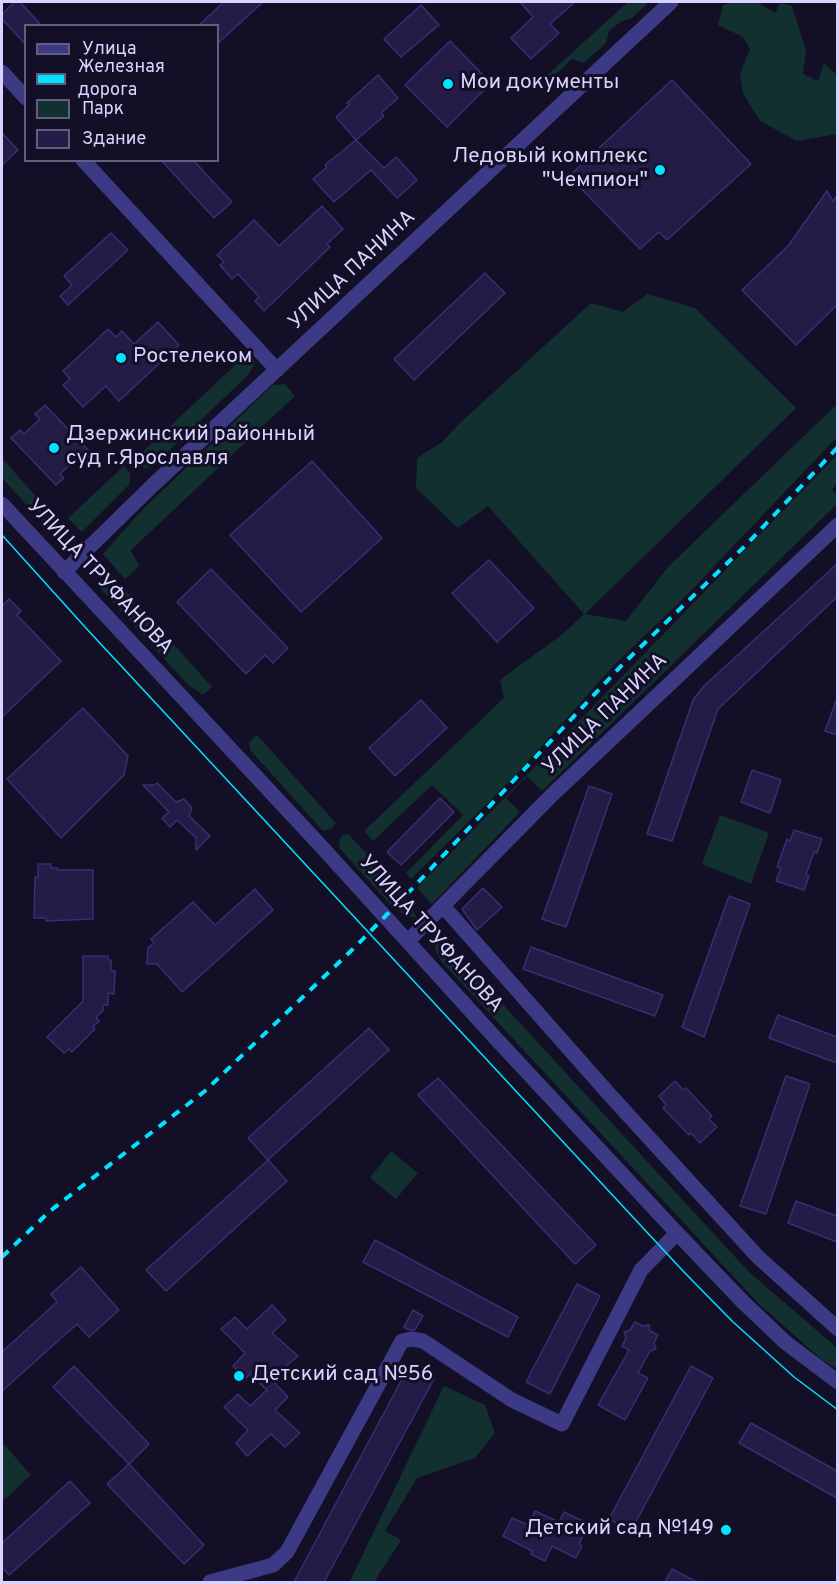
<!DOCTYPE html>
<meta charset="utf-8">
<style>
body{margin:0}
#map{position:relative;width:839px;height:1584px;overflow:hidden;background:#130f26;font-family:Overpass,sans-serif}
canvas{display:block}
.frame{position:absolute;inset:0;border:3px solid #d9d4ff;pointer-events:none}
.legend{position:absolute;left:24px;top:24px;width:195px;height:138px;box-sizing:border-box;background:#130f26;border:2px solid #625e7d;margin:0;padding:8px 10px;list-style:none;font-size:18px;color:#d9d4ff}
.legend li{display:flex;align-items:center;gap:12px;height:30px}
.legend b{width:30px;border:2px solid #625e7d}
</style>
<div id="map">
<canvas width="839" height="1584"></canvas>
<div class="frame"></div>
<ul class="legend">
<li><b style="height:8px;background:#3d3a85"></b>Улица</li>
<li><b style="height:8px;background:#00e5ff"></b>Железная дорога</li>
<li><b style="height:16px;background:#12302f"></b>Парк</li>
<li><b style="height:16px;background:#241b47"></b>Здание</li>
</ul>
</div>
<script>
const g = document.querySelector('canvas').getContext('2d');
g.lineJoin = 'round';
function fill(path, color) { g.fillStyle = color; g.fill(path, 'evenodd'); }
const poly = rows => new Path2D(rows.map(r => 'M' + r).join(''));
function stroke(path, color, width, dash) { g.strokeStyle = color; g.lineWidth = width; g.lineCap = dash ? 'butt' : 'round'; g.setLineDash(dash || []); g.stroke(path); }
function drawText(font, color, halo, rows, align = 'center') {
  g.font = font + ' Overpass,sans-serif'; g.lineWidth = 6; g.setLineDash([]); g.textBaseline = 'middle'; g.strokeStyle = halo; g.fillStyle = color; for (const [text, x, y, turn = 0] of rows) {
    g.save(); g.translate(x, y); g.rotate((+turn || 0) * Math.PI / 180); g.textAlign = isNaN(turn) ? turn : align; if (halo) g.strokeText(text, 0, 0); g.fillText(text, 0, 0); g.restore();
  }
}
fill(poly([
 [628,2,649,2,632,18,620,22,609,31,606,43,584,63,572,59,547,82,543,79],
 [732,2,757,2,775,13,780,3,792,6,806,51,803,74,818,81,824,63,837,75,837,134,797,141,760,121,743,93,740,74,750,49,743,37,718,25,723,5],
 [647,294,695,308,796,408,585,614,626,621,668,567,835,406,837,408,837,437,684,598,615,664,516,775,411,879,406,873,463,815,432,785,373,841,364,831,504,698,500,680,564,633,584,614,488,506,458,528,416,488,417,458,442,442,460,423,591,303,623,312],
 [249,352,254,360,254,365,248,375,152,467,147,468,136,466,133,461],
 [285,384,295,396,131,550,139,566,125,579,103,554,143,509,273,385],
 [837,455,837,483,832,490,837,496,837,504,542,791,527,776,506,798,520,812,432,904,417,888],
 [2,458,56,519,48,528,2,478],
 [124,466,130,474,130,484,82,532,68,518],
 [112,576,212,687,203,695,188,685,100,588],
 [257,735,336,823,331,829,323,831,250,750,249,742],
 [720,815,769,833,751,884,702,864],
 [348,834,401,890,417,918,404,915,390,904,340,849,339,840,342,836],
 [439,935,748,1271,837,1348,837,1369,822,1360,758,1303,441,961,436,952,435,944],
 [391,1151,418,1173,396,1199,370,1178],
 [444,1386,485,1405,495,1433,475,1458,417,1478,385,1531,401,1540,374,1582,352,1582,350,1581],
 [2,1442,31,1475,2,1502]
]), '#12302f');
const building = poly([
 [15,2,20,2,42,26,26,26,26,45,2,19,2,14,15,2],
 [224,2,263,2,218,43,218,26,198,26,224,2],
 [520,2,575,2,550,24,559,33,531,59,511,38,533,17,520,2],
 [421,5,439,25,401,57,384,39,421,5],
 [450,41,491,83,447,127,405,85,450,41],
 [378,75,398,98,381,113,384,116,356,140,336,117,349,105,347,103,378,75],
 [672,80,751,164,667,240,659,232,640,249,569,176,672,80],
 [2,133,18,150,2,165,2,133],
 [356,140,384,168,396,157,417,180,397,198,371,170,334,202,313,179,327,167,325,165,356,140],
 [161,160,193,160,232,202,214,218,161,160],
 [827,191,833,201,837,196,837,305,796,345,742,290,788,246,827,191],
 [322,206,343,229,327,244,330,247,264,311,255,301,259,297,238,274,232,279,220,265,224,262,217,255,254,220,279,246,322,206],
 [111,233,128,250,68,305,60,296,72,285,64,276,111,233],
 [485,273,505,293,414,380,394,359,485,273],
 [158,322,179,345,119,401,106,386,83,407,63,385,70,379,63,371,108,329,116,337,122,331,134,344,158,322],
 [45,405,91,453,81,462,77,458,60,474,64,478,56,485,11,438,20,430,24,434,40,419,35,414,45,405],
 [312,461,382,538,301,612,230,535,312,461],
 [489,560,534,608,497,642,452,593,489,560],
 [837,564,837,597,718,709,672,841,647,834,693,700,704,686,837,564],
 [211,569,288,648,273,663,265,655,246,674,177,602,211,569],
 [9,599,21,611,17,615,61,661,2,717,2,606,9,599],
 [421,700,447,728,395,776,369,748,421,700],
 [836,701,837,702,837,735,825,731,836,701],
 [83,708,128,756,124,775,61,838,7,779,83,708],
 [752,770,781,780,770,813,741,802,752,770],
 [157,783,176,802,184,799,192,808,189,816,210,836,196,850,196,838,177,820,170,827,162,818,169,812,143,785,154,785,157,783],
 [589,786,612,794,566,927,542,919,589,786],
 [440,798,454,812,401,865,387,852,440,798],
 [794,830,822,839,817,853,814,852,806,875,809,876,804,890,776,881,781,868,777,867,787,839,790,841,794,830],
 [38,864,51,864,51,868,57,868,57,870,93,870,93,919,46,921,46,918,34,918,35,877,38,877,38,864],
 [483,888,502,907,477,930,462,909,483,888],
 [255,889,273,910,182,992,157,964,147,964,148,948,154,943,151,939,193,902,215,925,255,889],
 [729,896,750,904,704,1037,682,1027,729,896],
 [531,947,663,995,655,1016,523,969,531,947],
 [83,956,108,956,108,960,111,960,111,971,115,971,114,994,108,993,108,1005,103,1005,103,1011,96,1017,99,1021,93,1027,95,1029,72,1052,69,1049,64,1053,47,1037,83,1001,83,956],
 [778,1015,837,1037,837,1063,769,1038,778,1015],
 [369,1028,389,1050,268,1160,248,1138,369,1028],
 [786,1076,810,1084,766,1214,740,1206,786,1076],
 [438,1078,596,1245,575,1264,418,1095,438,1078],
 [675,1081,683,1090,686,1088,712,1116,709,1119,717,1127,700,1143,691,1133,689,1135,663,1108,666,1105,659,1096,675,1081],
 [268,1160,287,1181,166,1291,146,1270,268,1160],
 [796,1201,837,1216,837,1242,788,1223,796,1201],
 [375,1240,518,1317,508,1337,363,1262,375,1240],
 [81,1267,119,1310,89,1337,77,1324,2,1391,2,1352,57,1302,51,1294,81,1267],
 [577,1284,600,1296,550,1394,526,1382,577,1284],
 [272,1305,286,1320,272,1333,298,1356,271,1379,288,1397,275,1410,300,1433,285,1447,271,1434,247,1456,236,1443,248,1430,224,1407,238,1394,250,1406,267,1390,250,1374,245,1379,233,1366,245,1353,221,1329,235,1317,247,1329,272,1305],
 [413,1310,423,1316,415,1330,409,1330,404,1327,413,1310],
 [635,1322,643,1326,649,1325,650,1331,658,1335,654,1343,656,1349,650,1351,638,1373,648,1378,625,1420,598,1405,629,1350,622,1346,626,1338,624,1332,630,1330,635,1322],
 [74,1366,149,1444,129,1464,53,1387,74,1366],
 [409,1366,434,1379,324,1582,294,1582,409,1366],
 [691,1366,713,1378,631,1531,609,1519,691,1366],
 [751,1423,837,1471,837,1498,739,1443,751,1423],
 [129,1464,204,1545,184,1564,107,1484,129,1464],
 [70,1481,90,1503,9,1575,2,1567,2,1543,70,1481],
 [535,1511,559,1522,564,1512,589,1524,579,1544,582,1546,576,1558,552,1546,545,1561,531,1554,532,1551,503,1536,512,1518,528,1525,535,1511],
 [672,1569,697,1582,665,1582,672,1569]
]);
fill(building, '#241b47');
stroke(building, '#3b2d73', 1.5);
stroke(poly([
 [2,72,26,98],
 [83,160,277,370],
 [2,504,320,845,499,1042,677,1233,742,1301,785,1342,838,1382],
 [64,572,152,486,671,2],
 [443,906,609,1094,758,1257,838,1329],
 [408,941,553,794,838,525],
 [210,1582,273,1565,287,1552,402,1341,412,1339,423,1341,512,1400,562,1424,641,1270,677,1233]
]), '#3d3a85', 15);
stroke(poly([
 [2,535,85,627,683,1271,732,1321,794,1377,838,1410]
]), '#00e5ff', 1.5);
stroke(poly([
 [2,1257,50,1211,205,1091,355,947,409,892,623,664,747,544,838,447]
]), '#00e5ff', 4, [9, 8]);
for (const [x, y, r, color] of [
 [448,84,6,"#00e5ff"],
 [660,170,6,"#00e5ff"],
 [121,358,6,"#00e5ff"],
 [54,448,6,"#00e5ff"],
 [239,1376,6,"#00e5ff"],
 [726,1530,6,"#00e5ff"]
]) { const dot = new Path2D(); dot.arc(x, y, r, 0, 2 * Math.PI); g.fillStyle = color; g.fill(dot); stroke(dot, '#130f26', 2); }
drawText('21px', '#d9d4ff', '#130f26', [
 ["Мои документы",460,84],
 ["Ледовый комплекс",648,158,"right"],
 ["\"Чемпион\"",648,182,"right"],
 ["Ростелеком",133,358],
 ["Дзержинский районный",66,436],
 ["суд г.Ярославля",66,460],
 ["Детский сад №56",251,1376],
 ["Детский сад №149",714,1530,"right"]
], 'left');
drawText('21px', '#d9d4ff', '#130f26', [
 ["УЛИЦА ПАНИНА",353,271,-43],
 ["УЛИЦА ТРУФАНОВА",99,578,47],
 ["УЛИЦА ПАНИНА",606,715,-44],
 ["УЛИЦА ТРУФАНОВА",430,935,48]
]);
</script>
